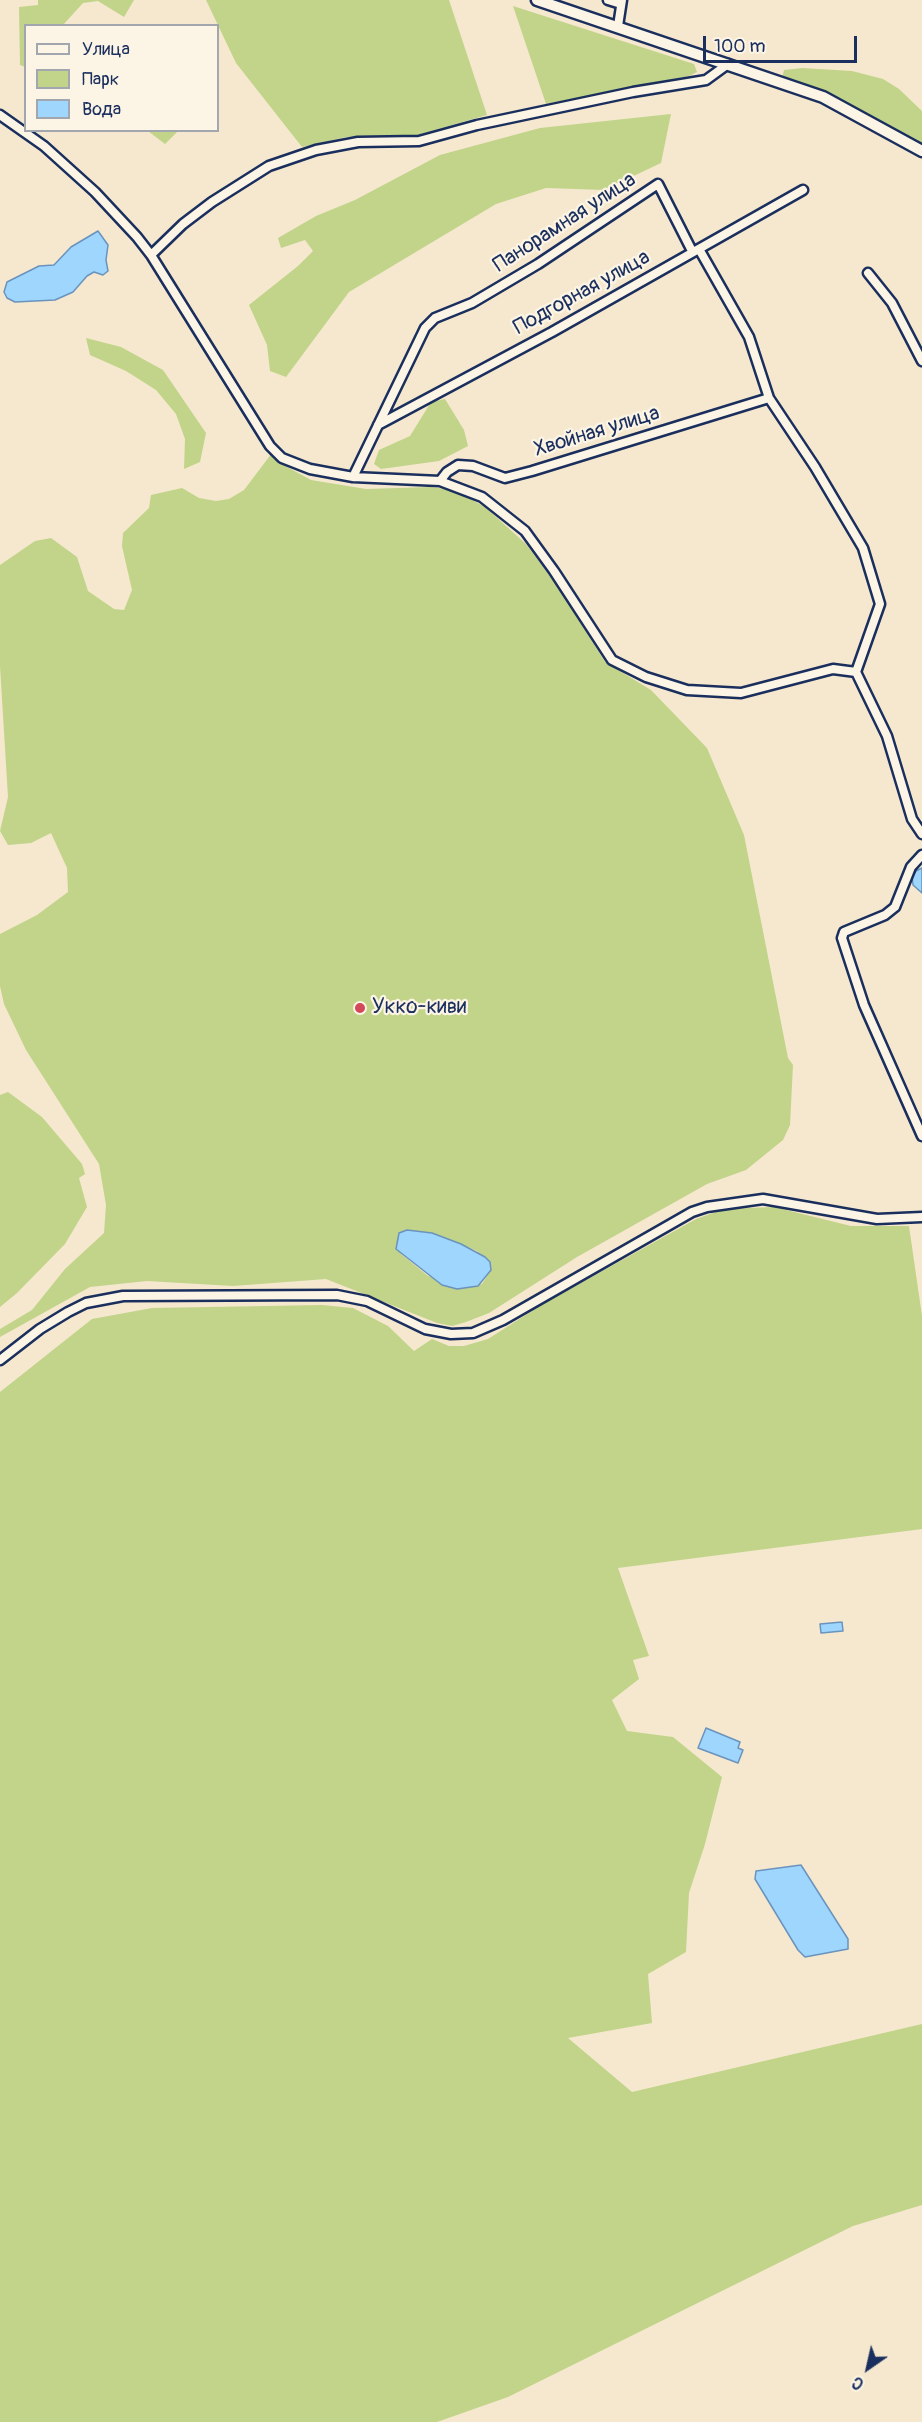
<!DOCTYPE html>
<meta charset="utf-8">
<style>
body{margin:0}
#map{position:relative;width:922px;height:2422px;overflow:hidden;background:#f5e8ce;font-family:Pangolin,sans-serif}
canvas{display:block}
.legend{position:absolute;left:24px;top:24px;width:195px;height:108px;box-sizing:border-box;background:#fcf5e5;border:2px solid #a2a6af;margin:0;padding:8px 10px;list-style:none;font-size:18px;color:#1b2f5e}
.legend li{display:flex;align-items:center;gap:12px;height:30px}
.legend b{width:30px;border:2px solid #a2a6af}
.north{position:absolute;left:838px;top:2338px;width:60px;height:60px;-webkit-text-stroke:4px #fcf5e5;paint-order:stroke;rotate:214deg;font-size:16px;font-weight:700;line-height:24px;text-align:center;color:#1b2f5e}
.north::after{content:'';display:block;margin:auto;width:21px;height:27px;background:#1b2f5e;clip-path:polygon(50% 0,100% 100%,50% 72%,0 100%)}
.scale{position:absolute;left:703px;top:36px;width:154px;height:27px;box-sizing:border-box;border:3px solid #1b2f5e;border-top:0;padding-left:8px;font-size:18px;line-height:21px;white-space:nowrap;color:#1b2f5e;-webkit-text-stroke:4px #fcf5e5;paint-order:stroke}
</style>
<div id="map">
<canvas width="922" height="2422"></canvas>
<ul class="legend">
<li><b style="height:8px;background:#fcf5e5"></b>Улица</li>
<li><b style="height:16px;background:#c1d489"></b>Парк</li>
<li><b style="height:16px;background:#9ed6fd"></b>Вода</li>
</ul>
<div class="north">С</div>
<div class="scale">100 m</div>
</div>
<script>
const g = document.querySelector('canvas').getContext('2d');
g.lineJoin = 'round';
function fill(path, color) { g.fillStyle = color; g.fill(path, 'evenodd'); }
const poly = rows => new Path2D(rows.map(r => 'M' + r).join(''));
function stroke(path, color, width, dash) { g.strokeStyle = color; g.lineWidth = width; g.lineCap = dash ? 'butt' : 'round'; g.setLineDash(dash || []); g.stroke(path); }
function drawText(font, color, halo, rows, align = 'center') {
  g.font = font + ' Pangolin,sans-serif'; g.lineWidth = 4.5; g.setLineDash([]); g.textBaseline = 'middle'; g.strokeStyle = halo; g.fillStyle = color; for (const [text, x, y, turn = 0] of rows) {
    g.save(); g.translate(x, y); g.rotate((+turn || 0) * Math.PI / 180); g.textAlign = isNaN(turn) ? turn : align; if (halo) g.strokeText(text, 0, 0); g.fillText(text, 0, 0); g.restore();
  }
}
fill(poly([
 [38,0,134,0,124,17,98,1,83,3,63,25,26,26,25,67,20,65,19,7,38,5],
 [206,0,449,0,487,115,417,135,346,137,302,147,236,63],
 [513,6,694,64,697,72,689,76,546,104],
 [802,68,852,71,883,79,899,89,922,111,922,147,782,78,784,70],
 [671,114,661,163,604,190,546,188,496,204,349,292,286,377,270,371,267,345,249,305,298,266,313,251,305,240,281,248,278,238,316,216,355,200,440,155,540,128],
 [148,131,178,131,165,144],
 [86,338,121,347,163,370,206,433,200,462,184,469,185,439,176,414,156,390,126,371,90,355],
 [445,399,464,430,468,446,439,461,381,469,374,464,379,450,410,436,431,402],
 [272,453,287,467,311,480,366,489,430,487,454,490,485,507,526,544,558,587,605,662,651,690,707,748,744,835,788,1058,793,1065,790,1125,783,1140,746,1170,707,1184,577,1257,489,1313,466,1322,452,1326,437,1323,326,1279,233,1286,147,1281,90,1287,0,1337,0,1329,32,1310,65,1269,104,1233,106,1205,99,1164,26,1050,4,1004,0,986,0,934,37,915,68,892,67,868,51,833,31,843,8,845,0,831,8,797,0,666,0,565,35,541,51,538,77,557,88,591,114,609,124,610,132,590,122,546,123,533,149,508,151,495,182,488,199,498,216,501,229,499,244,490],
 [448,1239,477,1251,491,1270,482,1284,471,1286,428,1276,401,1254],
 [8,1092,42,1117,82,1164,85,1174,79,1178,87,1207,65,1244,17,1293,0,1307,0,1095],
 [774,1207,851,1226,909,1226,922,1316,922,1529,618,1568,649,1656,633,1660,639,1679,612,1700,627,1731,673,1737,722,1777,705,1844,689,1893,686,1952,648,1974,652,2023,568,2038,632,2092,922,2024,922,2205,853,2226,508,2397,437,2422,0,2422,0,1392,92,1319,152,1308,322,1305,353,1308,388,1326,414,1351,432,1339,449,1346,464,1346,488,1339,543,1304,696,1219,724,1209]
]), '#c1d489');
const water = poly([
 [98,231,108,245,106,260,108,271,103,275,94,272,87,276,73,292,55,300,15,302,7,298,4,292,7,282,39,266,54,265,71,247,98,231],
 [922,868,922,893,913,885,912,877,916,871,922,868],
 [407,1230,432,1233,461,1244,485,1257,490,1262,491,1270,478,1286,457,1289,442,1285,396,1249,399,1233,407,1230],
 [842,1622,843,1631,821,1633,820,1624,842,1622],
 [706,1728,740,1742,738,1748,743,1750,738,1763,698,1748,706,1728],
 [801,1865,848,1939,848,1949,805,1957,798,1950,755,1879,756,1871,801,1865]
]);
fill(water, '#9ed6fd');
stroke(water, '#6a93bd', 1.5);
const minor = poly([
 [608,0,621,4],
 [618,26,622,0],
 [0,115,44,146,95,192,137,237,151,255,270,446,282,458,310,469,353,477,440,481,482,497,525,531,554,571,612,660,646,677,687,690,741,693,833,669,856,672],
 [699,249,749,337,769,398,815,467,863,548,880,604,856,672,887,736,912,819,922,834],
 [151,255,183,224,212,202,269,166,316,150,358,142,419,141,477,125,633,92,706,80,728,64],
 [868,273,892,303,922,361],
 [378,425,552,332,803,190],
 [353,477,425,328,435,318,472,303,538,264,658,184,692,251],
 [440,481,447,472,458,465,473,466,505,478,532,471,769,398],
 [922,855,911,867,895,907,885,915,844,932,842,938,864,1005,922,1136],
 [0,1360,40,1329,68,1312,86,1303,123,1296,337,1295,367,1301,425,1329,451,1334,473,1333,503,1320,692,1212,707,1207,763,1199,877,1219,922,1217]
]);
const tertiary = poly([
 [537,0,823,97,922,151]
]);
stroke(minor, '#1b2f5e', 13);
stroke(tertiary, '#1b2f5e', 15);
stroke(minor, '#fcf5e5', 8);
stroke(tertiary, '#fcf5e5', 10);
for (const [x, y, r, color] of [
 [360,1008,6,"#d1495b"]
]) { const dot = new Path2D(); dot.arc(x, y, r, 0, 2 * Math.PI); g.fillStyle = color; g.fill(dot); stroke(dot, '#fcf5e5', 2); }
drawText('21px', '#1b2f5e', '#fcf5e5', [
 ["Панорамная улица",565,223,-33],
 ["Подгорная улица",582,293,-29],
 ["Хвойная улица",597,432,-17]
]);
drawText('21px', '#1b2f5e', '#fcf5e5', [
 ["Укко-киви",372,1008]
], 'left');
</script>
